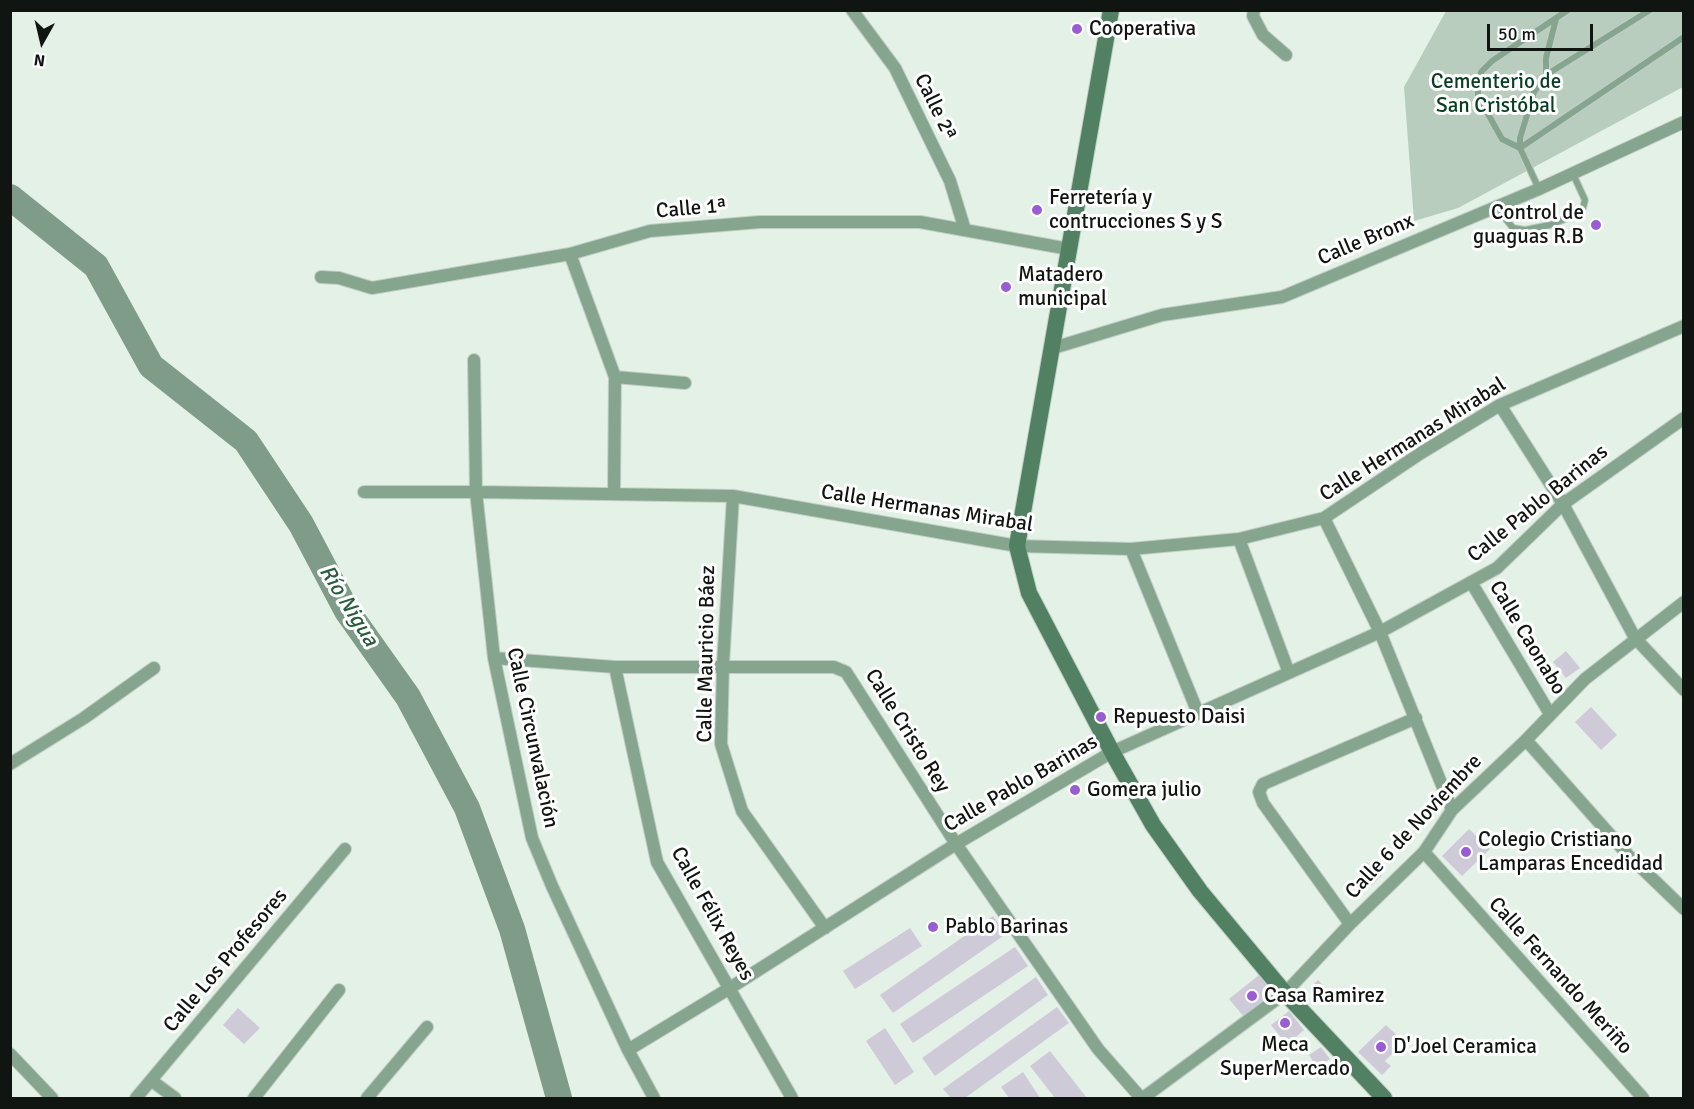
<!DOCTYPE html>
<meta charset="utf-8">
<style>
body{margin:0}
#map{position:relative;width:1694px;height:1109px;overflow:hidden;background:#e3f1e7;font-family:Signika,sans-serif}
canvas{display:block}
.frame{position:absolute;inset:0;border:12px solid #111512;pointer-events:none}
.north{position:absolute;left:12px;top:12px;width:60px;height:60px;-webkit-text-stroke:4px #fff;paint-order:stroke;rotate:188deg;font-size:16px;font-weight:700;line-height:24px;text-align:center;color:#111512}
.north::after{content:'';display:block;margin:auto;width:21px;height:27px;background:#111512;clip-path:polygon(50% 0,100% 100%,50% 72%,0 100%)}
.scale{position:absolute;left:1487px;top:24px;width:106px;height:27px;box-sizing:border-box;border:3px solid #111512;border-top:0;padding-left:8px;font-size:18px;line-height:21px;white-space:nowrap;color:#111512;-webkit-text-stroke:4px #fff;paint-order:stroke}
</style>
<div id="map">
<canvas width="1694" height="1109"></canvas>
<div class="frame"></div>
<div class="north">N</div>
<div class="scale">50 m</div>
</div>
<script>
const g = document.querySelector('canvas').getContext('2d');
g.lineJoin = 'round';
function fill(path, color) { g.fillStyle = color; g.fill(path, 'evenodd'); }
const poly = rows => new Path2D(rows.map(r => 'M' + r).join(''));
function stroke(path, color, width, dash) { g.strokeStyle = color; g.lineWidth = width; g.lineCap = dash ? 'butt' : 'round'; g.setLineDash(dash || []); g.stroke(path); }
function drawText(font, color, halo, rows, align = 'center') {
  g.font = font + ' Signika,sans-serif'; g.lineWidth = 6; g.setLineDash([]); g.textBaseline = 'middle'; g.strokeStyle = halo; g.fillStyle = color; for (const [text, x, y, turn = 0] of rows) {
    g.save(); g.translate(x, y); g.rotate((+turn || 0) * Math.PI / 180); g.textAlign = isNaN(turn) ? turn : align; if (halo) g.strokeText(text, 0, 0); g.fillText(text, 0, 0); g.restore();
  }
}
fill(poly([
 [1446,11,1683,11,1683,87,1458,208,1414,221,1404,87]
]), '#b8cdbe');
stroke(poly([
 [10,197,96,266,151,366,246,441,301,524,347,611,408,697,467,808,512,929,559,1098]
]), '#7e9c87', 26);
fill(poly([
 [1566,651,1580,668,1566,678,1553,662],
 [1591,707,1617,735,1601,750,1575,722],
 [1469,829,1490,849,1462,876,1442,856],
 [1367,862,1382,875,1371,886,1357,872],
 [993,916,1006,934,893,1013,880,995],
 [910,928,922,946,855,989,843,971],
 [1015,947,1028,966,913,1043,900,1024],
 [1259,975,1274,993,1244,1017,1229,999],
 [1036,977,1048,995,935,1076,922,1058],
 [1318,980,1328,990,1320,997,1310,988],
 [1057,1007,1069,1023,965,1098,951,1098,943,1089],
 [238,1008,260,1028,244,1044,223,1025],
 [1289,1011,1304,1030,1287,1045,1271,1025],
 [1386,1025,1404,1042,1385,1061,1391,1066,1382,1075,1358,1052],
 [885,1028,914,1072,895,1085,866,1041],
 [1321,1047,1330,1059,1317,1068,1309,1055],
 [1050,1051,1087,1098,1055,1098,1030,1066],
 [1023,1072,1040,1098,1009,1098,1001,1087]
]), '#cfcad7');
const lane = poly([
 [1568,10,1492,61,1481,72,1478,84,1478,96,1502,139,1520,148,1684,37],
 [1546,75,1546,58,1556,19],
 [1539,189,1520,148,1520,138,1534,92,1546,75,1650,10],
 [1496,207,1513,228,1525,230,1550,225,1580,213,1583,208,1585,200,1573,174]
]);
const street = poly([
 [852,10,895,68,950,181,965,230],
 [1254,10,1253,16,1263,35,1286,55],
 [570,254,615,377,614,494],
 [321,277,339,278,372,288,570,254,650,231,760,222,920,222,1069,249],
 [1050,349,1162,315,1282,297,1539,189,1684,122],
 [474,360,476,492,494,658,532,838,552,886,628,1050,654,1098],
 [615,377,685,383],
 [1500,405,1563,504,1635,638,1684,690],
 [364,492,476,492,733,496,1017,546,1131,549,1239,539,1324,518,1421,453,1500,405,1684,326],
 [733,496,723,665,721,744,742,811,825,928],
 [1324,518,1380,632,1452,810],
 [1239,539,1289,673],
 [1131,549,1198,713],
 [1471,582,1550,714],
 [494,658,615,667,834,667,846,672,956,844,1098,1049,1141,1098],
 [615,667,657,862,792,1098],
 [1526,740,1628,855,1684,909],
 [10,764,84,718,154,668],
 [1424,852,1643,1098],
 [1350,924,1263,803,1259,792,1263,784,1416,718],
 [628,1050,730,988,956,844,1112,752,1380,632,1497,568,1563,504,1684,418],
 [10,1054,52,1098],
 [152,1081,175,1098],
 [136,1098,345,849],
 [254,1098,339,990],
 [367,1098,427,1027],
 [1143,1098,1285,993,1350,924,1424,852,1452,810,1526,740,1585,679,1684,602]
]);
const secondary = poly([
 [1111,10,1017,546,1029,593,1112,752,1153,825,1200,891,1285,993,1384,1098]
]);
stroke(lane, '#c1cec5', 8);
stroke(street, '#c1cec5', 14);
stroke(secondary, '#c1cec5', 18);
stroke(lane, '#85a58f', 6);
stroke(street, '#85a58f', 12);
stroke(secondary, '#518162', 16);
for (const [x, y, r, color] of [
 [1077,29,6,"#9a5cd3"],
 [1037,210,6,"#9a5cd3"],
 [1596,225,6,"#9a5cd3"],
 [1006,287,6,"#9a5cd3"],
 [1101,717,6,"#9a5cd3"],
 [1075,790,6,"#9a5cd3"],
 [1466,852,6,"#9a5cd3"],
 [933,927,6,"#9a5cd3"],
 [1252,996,6,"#9a5cd3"],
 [1285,1023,6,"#9a5cd3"],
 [1381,1047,6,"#9a5cd3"]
]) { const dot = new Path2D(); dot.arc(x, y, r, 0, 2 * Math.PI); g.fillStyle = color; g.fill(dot); stroke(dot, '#fff', 2); }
drawText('21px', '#111512', '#fff', [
 ["Cooperativa",1089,29],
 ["Ferretería y",1049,198],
 ["contrucciones S y S",1049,222],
 ["Control de",1584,213,"right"],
 ["guaguas R.B",1584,237,"right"],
 ["Matadero",1018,275],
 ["municipal",1018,299],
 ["Repuesto Daisi",1113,717],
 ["Gomera julio",1087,790],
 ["Colegio Cristiano",1478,840],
 ["Lamparas Encedidad",1478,864],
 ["Pablo Barinas",945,927],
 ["Casa Ramirez",1264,996],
 ["Meca",1285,1045,"center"],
 ["SuperMercado",1285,1069,"center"],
 ["D'Joel Ceramica",1393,1047]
], 'left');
drawText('21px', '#063f22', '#fff', [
 ["Cementerio de",1496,82],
 ["San Cristóbal",1496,106]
]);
drawText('21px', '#111512', '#fff', [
 ["Calle 2ª",935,107,64],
 ["Calle 1ª",691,209,-5],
 ["Calle Bronx",1366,240,-23],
 ["Calle Hermanas Mirabal",1413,440,-32],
 ["Calle Pablo Barinas",1538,504,-39],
 ["Calle Hermanas Mirabal",927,509,9],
 ["Calle Caonabo",1527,638,59],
 ["Calle Mauricio Báez",707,654,-89],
 ["Calle Cristo Rey",907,731,58],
 ["Calle Circunvalación",532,738,78],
 ["Calle Pablo Barinas",1021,784,-30],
 ["Calle 6 de Noviembre",1414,827,-47],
 ["Calle Félix Reyes",712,914,61],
 ["Calle Los Profesores",226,961,-50],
 ["Calle Fernando Meriño",1560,976,48]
]);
drawText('italic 22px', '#2a5d3e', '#fff', [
 ["Río Nigua",348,606,58]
]);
</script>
